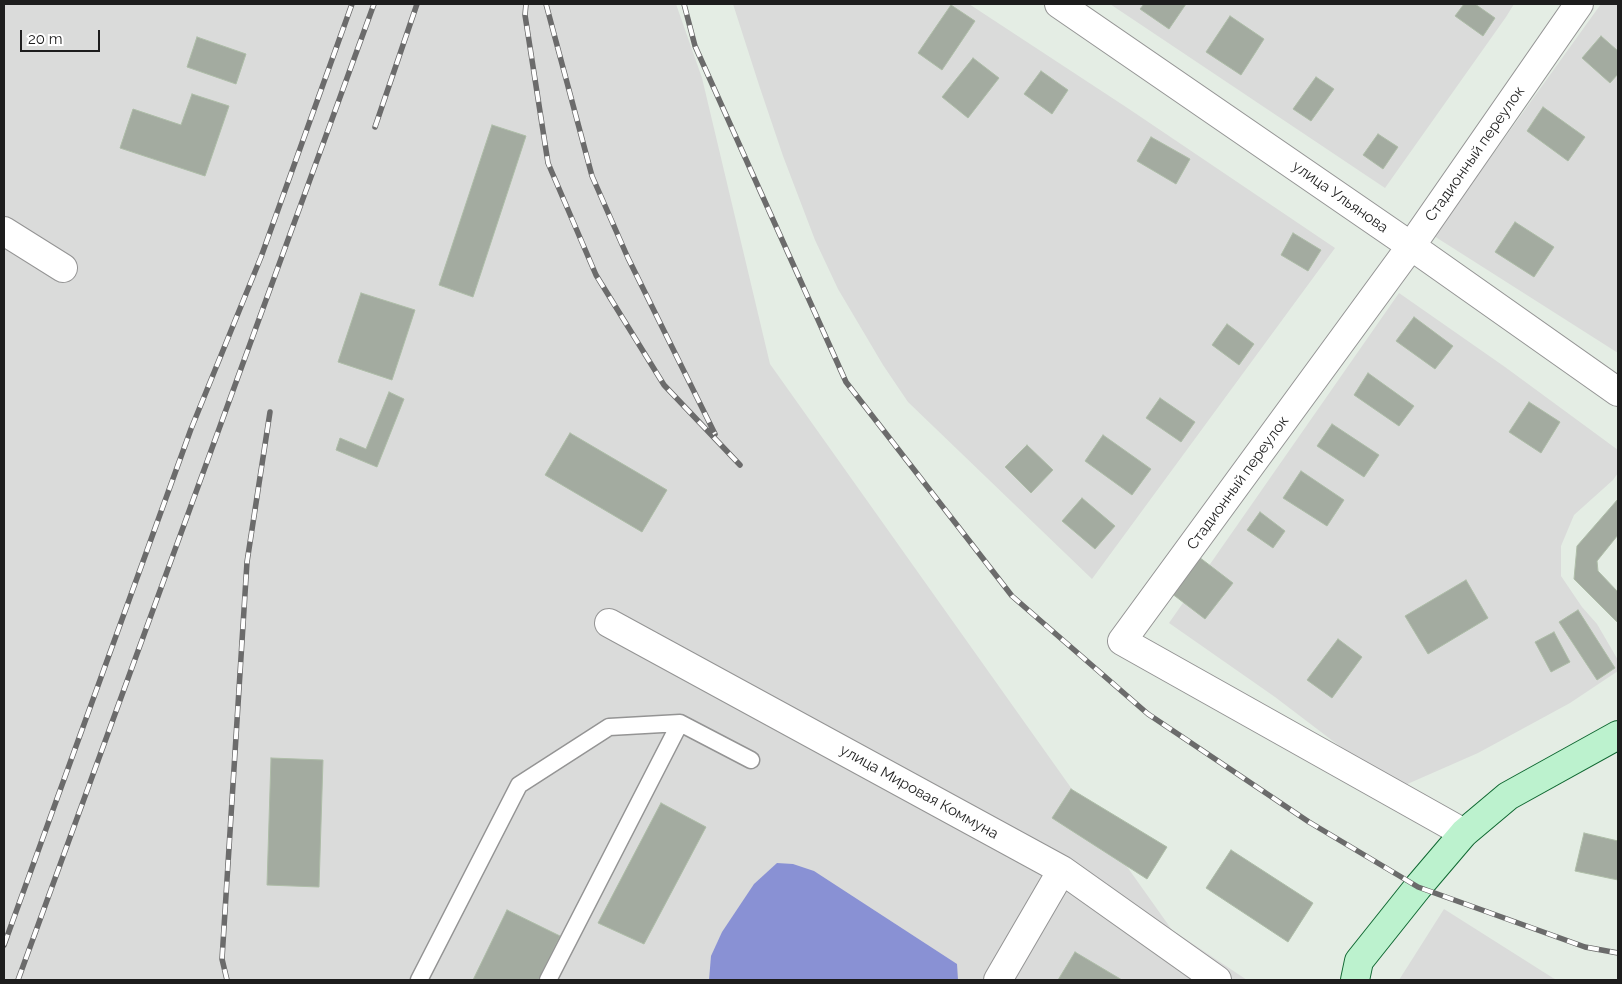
<!DOCTYPE html>
<meta charset="utf-8">
<style>
body{margin:0}
#map{position:relative;width:1622px;height:984px;overflow:hidden;background:#e4ede4;font-family:Raleway,sans-serif}
canvas{display:block}
.frame{position:absolute;inset:0;border:5px solid #1d1d1d;pointer-events:none}
.scale{position:absolute;left:20px;top:30px;width:80px;height:22px;box-sizing:border-box;border:2px solid #1d1d1d;border-top:0;padding-left:6px;font-size:15px;line-height:18px;white-space:nowrap;color:#1d1d1d;-webkit-text-stroke:4px #fff;paint-order:stroke}
</style>
<div id="map">
<canvas width="1622" height="984"></canvas>
<div class="frame"></div>
<div class="scale">20 m</div>
</div>
<script>
const g = document.querySelector('canvas').getContext('2d');
g.lineJoin = 'round';
function fill(path, color) { g.fillStyle = color; g.fill(path, 'evenodd'); }
const poly = rows => new Path2D(rows.map(r => 'M' + r).join(''));
function stroke(path, color, width, dash) { g.strokeStyle = color; g.lineWidth = width; g.lineCap = dash ? 'butt' : 'round'; g.setLineDash(dash || []); g.stroke(path); }
function drawText(font, color, halo, rows, align = 'center') {
  g.font = font + ' Raleway,sans-serif'; g.lineWidth = 5; g.setLineDash([]); g.textBaseline = 'middle'; g.strokeStyle = halo; g.fillStyle = color; for (const [text, x, y, turn = 0] of rows) {
    g.save(); g.translate(x, y); g.rotate((+turn || 0) * Math.PI / 180); g.textAlign = isNaN(turn) ? turn : align; if (halo) g.strokeText(text, 0, 0); g.fillText(text, 0, 0); g.restore();
  }
}
fill(poly([
 [4,4,676,4,702,78,770,364,1172,930,1247,980,4,980],
 [733,4,969,4,1129,109,1335,248,1092,579,908,402,883,365,838,289,815,240,783,156,759,85],
 [1110,4,1514,4,1506,17,1385,188],
 [1601,4,1618,4,1618,353,1434,236],
 [1399,293,1505,367,1618,450,1618,473,1613,480,1574,515,1561,546,1561,576,1582,607,1597,624,1618,660,1618,671,1570,703,1478,753,1396,789,1275,697,1169,623],
 [1444,909,1553,978,1557,980,1399,980]
]), '#dadbda');
fill(poly([
 [777,863,793,864,814,871,957,964,958,980,709,980,711,956,722,932,754,884]
]), '#8991d4');
const building = poly([
 [1144,4,1186,4,1169,29,1140,9,1144,4],
 [1464,4,1475,4,1495,18,1483,36,1455,16,1464,4],
 [951,5,975,21,942,70,918,53,951,5],
 [1230,16,1264,39,1241,75,1206,52,1230,16],
 [1601,36,1618,51,1618,74,1610,83,1582,58,1601,36],
 [197,37,246,54,236,84,187,67,197,37],
 [973,58,999,78,968,118,942,97,973,58],
 [1041,71,1068,90,1052,114,1024,94,1041,71],
 [1316,77,1334,89,1311,121,1293,109,1316,77],
 [192,94,229,106,205,176,120,148,133,109,181,125,192,94],
 [1543,107,1585,137,1568,161,1527,131,1543,107],
 [492,125,526,136,473,297,439,285,492,125],
 [1378,134,1398,147,1383,169,1363,155,1378,134],
 [1151,137,1190,159,1176,184,1137,161,1151,137],
 [1515,222,1554,247,1534,277,1495,252,1515,222],
 [1293,233,1321,250,1308,271,1281,255,1293,233],
 [361,293,415,310,392,380,338,362,361,293],
 [1414,317,1453,346,1435,369,1396,341,1414,317],
 [1227,324,1254,344,1239,365,1212,345,1227,324],
 [1368,373,1414,406,1399,426,1354,395,1368,373],
 [389,392,404,399,377,467,336,450,340,438,366,449,389,392],
 [1160,398,1195,422,1181,442,1146,418,1160,398],
 [1529,402,1560,422,1541,453,1509,432,1529,402],
 [1332,424,1379,455,1364,477,1317,446,1332,424],
 [570,433,667,490,642,532,545,475,570,433],
 [1103,435,1151,469,1132,495,1085,461,1103,435],
 [1027,445,1053,470,1031,493,1005,467,1027,445],
 [1301,471,1344,500,1327,526,1283,498,1301,471],
 [1082,498,1115,526,1095,549,1062,521,1082,498],
 [1618,499,1618,535,1597,561,1598,571,1618,592,1618,623,1574,579,1577,546,1618,499],
 [1260,512,1285,531,1273,548,1247,530,1260,512],
 [1199,557,1233,583,1205,619,1171,593,1199,557],
 [1466,580,1488,618,1428,654,1405,616,1466,580],
 [1578,610,1615,668,1597,680,1559,622,1578,610],
 [1554,632,1570,662,1551,672,1535,642,1554,632],
 [1338,639,1362,657,1332,698,1307,680,1338,639],
 [271,758,323,760,319,887,267,885,271,758],
 [1071,789,1167,847,1147,879,1052,818,1071,789],
 [661,803,706,827,644,944,598,923,661,803],
 [1584,833,1618,841,1618,880,1575,871,1584,833],
 [1231,850,1313,903,1288,942,1206,888,1231,850],
 [507,910,560,936,538,980,473,980,507,910],
 [1075,952,1122,980,1058,980,1075,952]
]);
fill(building, '#a3aba0');
stroke(building, '#aebda8', 1);
const service = poly([
 [419,980,519,785,609,727,680,723],
 [548,980,680,723,751,760]
]);
const minor = poly([
 [1059,4,1411,246,1618,392],
 [4,231,63,268],
 [609,623,1062,870,1217,980],
 [1464,833,1122,641,1411,246,1579,4],
 [998,980,1062,870]
]);
const secondary = poly([
 [1355,980,1359,961,1418,887,1464,833,1508,796,1618,735]
]);
stroke(service, '#949494', 19);
stroke(minor, '#949494', 30);
stroke(secondary, '#106832', 30);
stroke(service, '#fff', 16);
stroke(minor, '#fff', 28);
stroke(secondary, '#bcf2ce', 28);
const rail = poly([
 [526,4,525,15,548,163,596,275,664,385,740,465],
 [546,4,592,176,628,258,715,434],
 [684,4,695,46,846,382,1012,596,1148,714,1309,822,1418,887,1585,947,1618,953],
 [375,127,417,4],
 [4,945,191,429,261,257,352,4],
 [18,980,374,4],
 [227,980,222,959,247,562,270,412]
]);
stroke(rail, '#6b6b6b', 5.5);
stroke(rail, '#fff', 4, [11]);
drawText('15px', '#1d1d1d', '#fff', [
 ["Стадионный переулок",1475,154,-55],
 ["улица Ульянова",1340,197,35],
 ["Стадионный переулок",1238,483,-54],
 ["улица Мировая Коммуна",919,792,29]
]);
</script>
